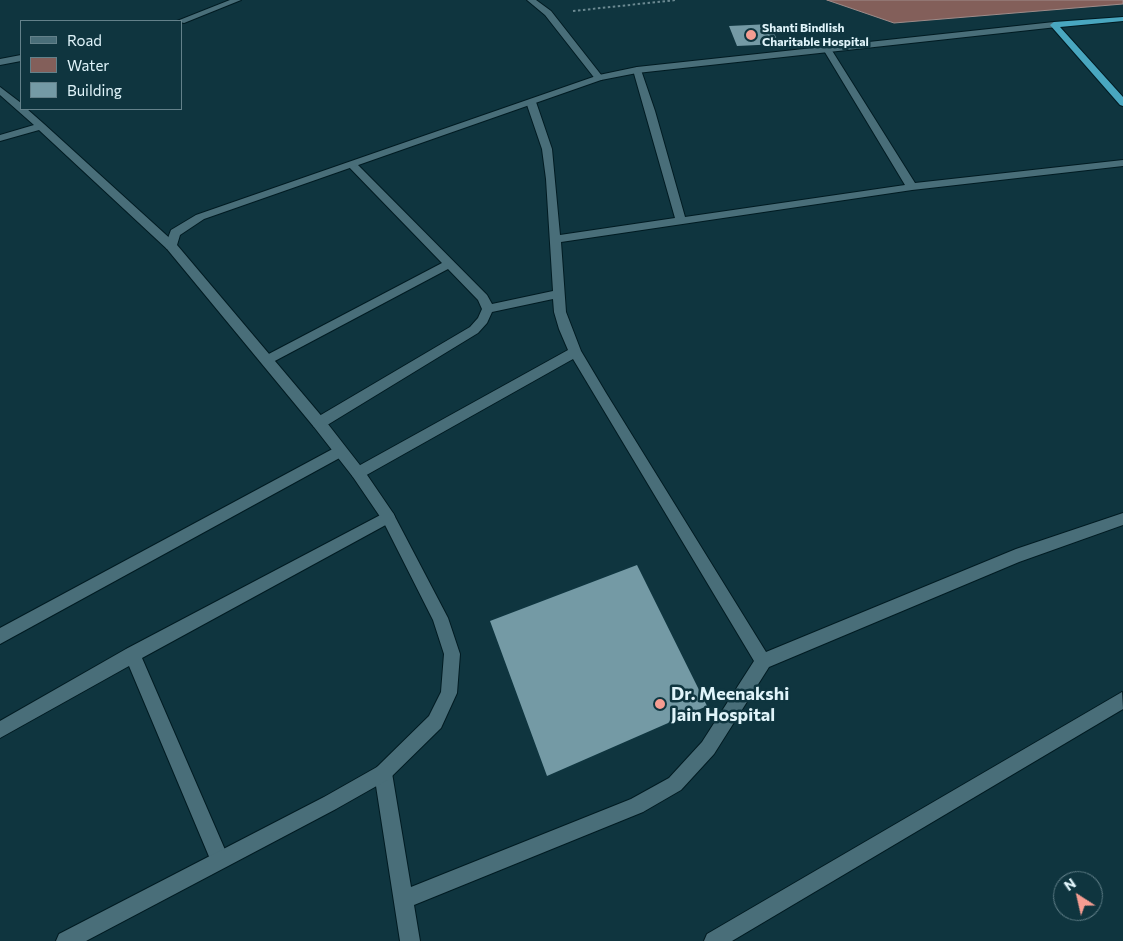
<!DOCTYPE html>
<style>
body{margin:0}
#map{position:relative;width:1123px;height:941px;overflow:hidden;background:#0f353f;font-family:Commissioner,sans-serif}
canvas{display:block}
.legend{position:absolute;left:20px;top:20px;width:162px;height:90px;box-sizing:border-box;background:#0f353f;border:1px solid #63818a;margin:0;padding:6px 9px;list-style:none;font-size:15px;color:#e0f4fa}
.legend li{display:flex;align-items:center;gap:10px;height:25px}
.legend b{width:25px;border:1px solid #63818a}
.north{position:absolute;left:1053px;top:871px;width:50px;height:50px;box-sizing:border-box;background:#0f353f;border:1px solid #63818a;border-radius:50%;rotate:325deg;font-size:14px;font-weight:700;line-height:20px;text-align:center;color:#e0f4fa}
.north::after{content:'';display:block;margin:auto;width:18px;height:22px;background:#f59c91;clip-path:polygon(50% 0,100% 100%,50% 72%,0 100%)}
</style>
<div id="map">
<canvas width="1123" height="941"></canvas>
<ul class="legend">
<li><b style="height:6px;background:#496e79"></b>Road</li>
<li><b style="height:14px;background:#835f5a"></b>Water</li>
<li><b style="height:14px;background:#749aa5"></b>Building</li>
</ul>
<div class="north">N</div>
</div>
<script>
const g = document.querySelector('canvas').getContext('2d');
g.lineJoin = 'round';
function fill(path, color) { g.fillStyle = color; g.fill(path, 'evenodd'); }
const poly = rows => new Path2D(rows.map(r => 'M' + r).join(''));
function stroke(path, color, width, dash) { g.strokeStyle = color; g.lineWidth = width; g.lineCap = dash ? 'butt' : 'round'; g.setLineDash(dash || []); g.stroke(path); }
function drawText(font, color, halo, rows, align = 'center') {
  g.font = font + ' Commissioner,sans-serif'; g.lineWidth = 5; g.setLineDash([]); g.textBaseline = 'middle'; g.strokeStyle = halo; g.fillStyle = color; for (const [text, x, y, turn = 0] of rows) {
    g.save(); g.translate(x, y); g.rotate((+turn || 0) * Math.PI / 180); g.textAlign = isNaN(turn) ? turn : align; if (halo) g.strokeText(text, 0, 0); g.fillText(text, 0, 0); g.restore();
  }
}
const water = poly([
 [827,0,1123,0,1123,4,894,23,827,0]
]);
fill(water, '#835f5a');
stroke(water, '#9f8c8a', 1);
fill(poly([
 [770,24,779,44,737,46,729,26],
 [637,565,707,706,547,776,490,621]
]), '#749aa5');
const minor = poly([
 [230,0,241,0,184,23,177,21,230,0],
 [527,0,536,0,551,11,602,76,602,80,596,80,545,15,527,0],
 [827,46,831,49,915,183,1123,160,1123,166,912,190,561,242,566,312,581,351,606,393,766,652,1016,549,1123,513,1123,525,1019,562,769,667,714,754,681,790,643,812,414,905,420,941,400,941,374,773,377,767,383,764,389,767,392,773,411,887,631,799,669,778,702,742,754,661,573,359,363,477,358,479,353,477,351,473,353,469,568,350,559,329,554,312,553,299,492,312,487,323,478,333,324,427,319,428,314,427,312,423,314,419,470,327,478,318,482,309,478,300,448,269,271,363,263,363,261,360,263,357,442,263,347,165,348,163,356,163,487,295,492,304,553,291,546,179,542,149,526,102,528,100,534,100,536,102,552,149,560,235,675,218,633,70,637,67,641,70,655,111,685,217,905,185,823,49,827,46],
 [21,55,21,61,0,65,0,59,21,55],
 [0,87,21,103,21,109,27,109,44,124,175,243,177,246,175,249,167,249,39,130,0,141,0,135,34,125,0,95,0,87],
 [340,445,345,447,347,451,345,455,0,644,0,628,340,445],
 [388,511,393,513,395,517,393,521,142,658,229,859,227,866,220,868,213,866,129,666,0,738,0,721,126,649,388,511],
 [1122,692,1123,709,732,941,704,941,707,934,1122,692]
]);
const secondary = poly([
 [1054,22,1057,23,1057,27,637,73,601,80,204,219,180,235,177,245,324,419,363,469,393,513,448,618,460,654,457,693,441,728,389,779,336,809,86,941,56,941,59,934,324,797,377,767,429,716,441,692,444,654,433,620,383,521,353,477,314,427,167,249,165,246,171,230,196,215,599,75,637,67,1054,22]
]);
const trunk = poly([
 [1123,17,1123,21,1060,27,1123,97,1123,106,1120,105,1050,25,1054,22,1123,17]
]);
stroke(minor, '#011b22', 2);
stroke(secondary, '#011b22', 2);
stroke(trunk, '#011b22', 2);
stroke(poly([
 [573,11,676,0]
]), '#6b8991', 2, [2.5, 2.5]);
fill(minor, '#496e79');
fill(secondary, '#496e79');
fill(trunk, '#49a7c0');
for (const [x, y, r, color] of [
 [751,35,6,"#f59c91"],
 [660,704,6,"#f59c91"]
]) { const dot = new Path2D(); dot.arc(x, y, r, 0, 2 * Math.PI); g.fillStyle = color; g.fill(dot); stroke(dot, '#0f353f', 2); }
drawText('bold 12px', '#e0f4fa', '#0f353f', [
 ["Shanti Bindlish",762,28],
 ["Charitable Hospital",762,42]
], 'left');
drawText('bold 18px', '#e0f4fa', '#0f353f', [
 ["Dr. Meenakshi",671,694],
 ["Jain Hospital",671,715]
], 'left');
</script>
